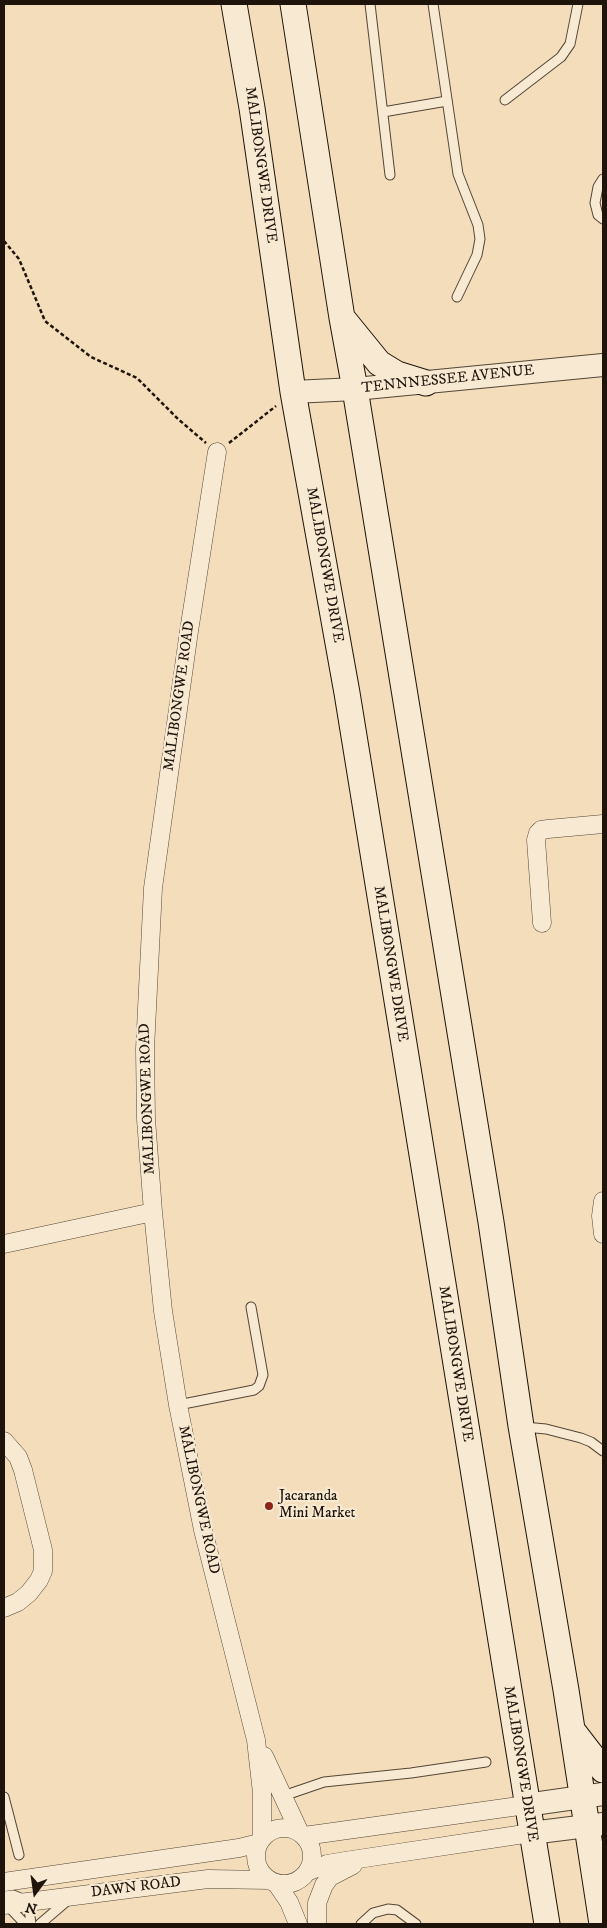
<!DOCTYPE html>
<style>
body{margin:0}
#map{position:relative;width:607px;height:1928px;overflow:hidden;background:#f4ddba;font-family:"IM FELL DW Pica",serif}
canvas{display:block}
.frame{position:absolute;inset:0;border:5px solid #1e140b;pointer-events:none}
.north{position:absolute;left:10px;top:1868px;width:50px;height:50px;-webkit-text-stroke:4px #f8e9d2;paint-order:stroke;rotate:194deg;font-size:14px;font-weight:700;line-height:20px;text-align:center;color:#1e140b}
.north::after{content:'';display:block;margin:auto;width:18px;height:22px;background:#1e140b;clip-path:polygon(50% 0,100% 100%,50% 72%,0 100%)}
</style>
<div id="map">
<canvas width="607" height="1928"></canvas>
<div class="frame"></div>
<div class="north">N</div>
</div>
<script>
const g = document.querySelector('canvas').getContext('2d');
g.lineJoin = 'round';
const poly = rows => new Path2D(rows.map(r => 'M' + r).join(''));
function stroke(path, color, width, dash) { g.strokeStyle = color; g.lineWidth = width; g.lineCap = dash ? 'butt' : 'round'; g.setLineDash(dash || []); g.stroke(path); }
function drawText(font, color, halo, rows, align = 'center') {
  g.font = font + ' "IM FELL DW Pica",serif'; g.lineWidth = 4.5; g.setLineDash([]); g.textBaseline = 'middle'; g.strokeStyle = halo; g.fillStyle = color; for (const [text, x, y, turn = 0] of rows) {
    g.save(); g.translate(x, y); g.rotate((+turn || 0) * Math.PI / 180); g.textAlign = isNaN(turn) ? turn : align; if (halo) g.strokeText(text, 0, 0); g.fillText(text, 0, 0); g.restore();
  }
}
const service = poly([
 [370,4,390,175],
 [433,4,458,174,478,225,480,239,477,255,457,297],
 [505,100,561,57,570,44,578,4],
 [383,112,447,101],
 [603,179,598,187,595,203,598,215,603,219],
 [178,1405,254,1390,259,1386,263,1375,251,1307],
 [524,1427,546,1429,581,1438,591,1442,603,1451],
 [283,1796,324,1782,411,1773,486,1762],
 [4,1797,19,1855],
 [4,1896,13,1895,28,1901,31,1924],
 [7,1905,25,1924],
 [40,1924,68,1900],
 [361,1924,373,1913,388,1909,397,1910,416,1924]
]);
const minor = poly([
 [217,452,189,631,153,888,145,1049,146,1119,153,1212,163,1311,178,1405,203,1530,256,1740,262,1793,262,1838],
 [542,923,536,840,538,833,541,830,548,829,603,824],
 [603,1201,601,1216,603,1234],
 [4,1244,153,1212],
 [4,1441,18,1457,23,1470,43,1550,43,1571,39,1580,29,1593,18,1602,4,1608],
 [264,1756,300,1833],
 '256 1856a28 28 0 1 1 56 0a28 28 0 1 1-56 0Z',
 [304,1836,526,1805],
 [307,1872,327,1864,345,1861,531,1833],
 [4,1882,239,1848,259,1843],
 [276,1883,289,1902,298,1924],
 [4,1905,208,1879,269,1880],
 [317,1924,317,1903,324,1885,330,1877,353,1865]
]);
const tertiary = poly([
 [293,392,355,389,603,365],
 [526,1805,603,1794],
 [531,1833,603,1824]
]);
const secondary = poly([
 [234,4,252,108,293,392,347,693,547,1924],
 [293,4,342,318,355,389,491,1222,521,1426,566,1690,602,1924],
 [344,320,379,363,397,374,426,383],
 [573,1731,603,1770]
]);
stroke(service, '#544637', 11);
stroke(minor, '#544637', 19);
stroke(tertiary, '#544637', 24);
stroke(secondary, '#1e140b', 27);
stroke(poly([
 [4,241,19,259,45,321,91,357,137,378,178,419,206,443],
 [229,443,276,406]
]), '#1e140b', 2.5, [4, 2.5]);
stroke(service, '#f8e9d2', 9);
stroke(minor, '#f8e9d2', 18);
stroke(tertiary, '#f8e9d2', 22);
stroke(secondary, '#f8e9d2', 25);
for (const [x, y, r, color] of [
 [269,1506,5,"#8f2418"]
]) { const dot = new Path2D(); dot.arc(x, y, r, 0, 2 * Math.PI); g.fillStyle = color; g.fill(dot); stroke(dot, '#f8e9d2', 2); }
drawText('15px', '#1e140b', '#f8e9d2', [
 ["MALIBONGWE DRIVE",260,165,82],
 ["TENNNESSEE AVENUE",448,380,-6],
 ["MALIBONGWE DRIVE",324,565,80],
 ["MALIBONGWE ROAD",180,696,-82],
 ["MALIBONGWE DRIVE",390,964,81],
 ["MALIBONGWE ROAD",148,1099,-92],
 ["MALIBONGWE DRIVE",455,1364,81],
 ["MALIBONGWE ROAD",198,1500,78],
 ["MALIBONGWE DRIVE",520,1764,81],
 ["DAWN ROAD",136,1888,-7]
]);
drawText('15px', '#1e140b', '#f8e9d2', [
 ["Jacaranda",279,1497],
 ["Mini Market",279,1514]
], 'left');
</script>
